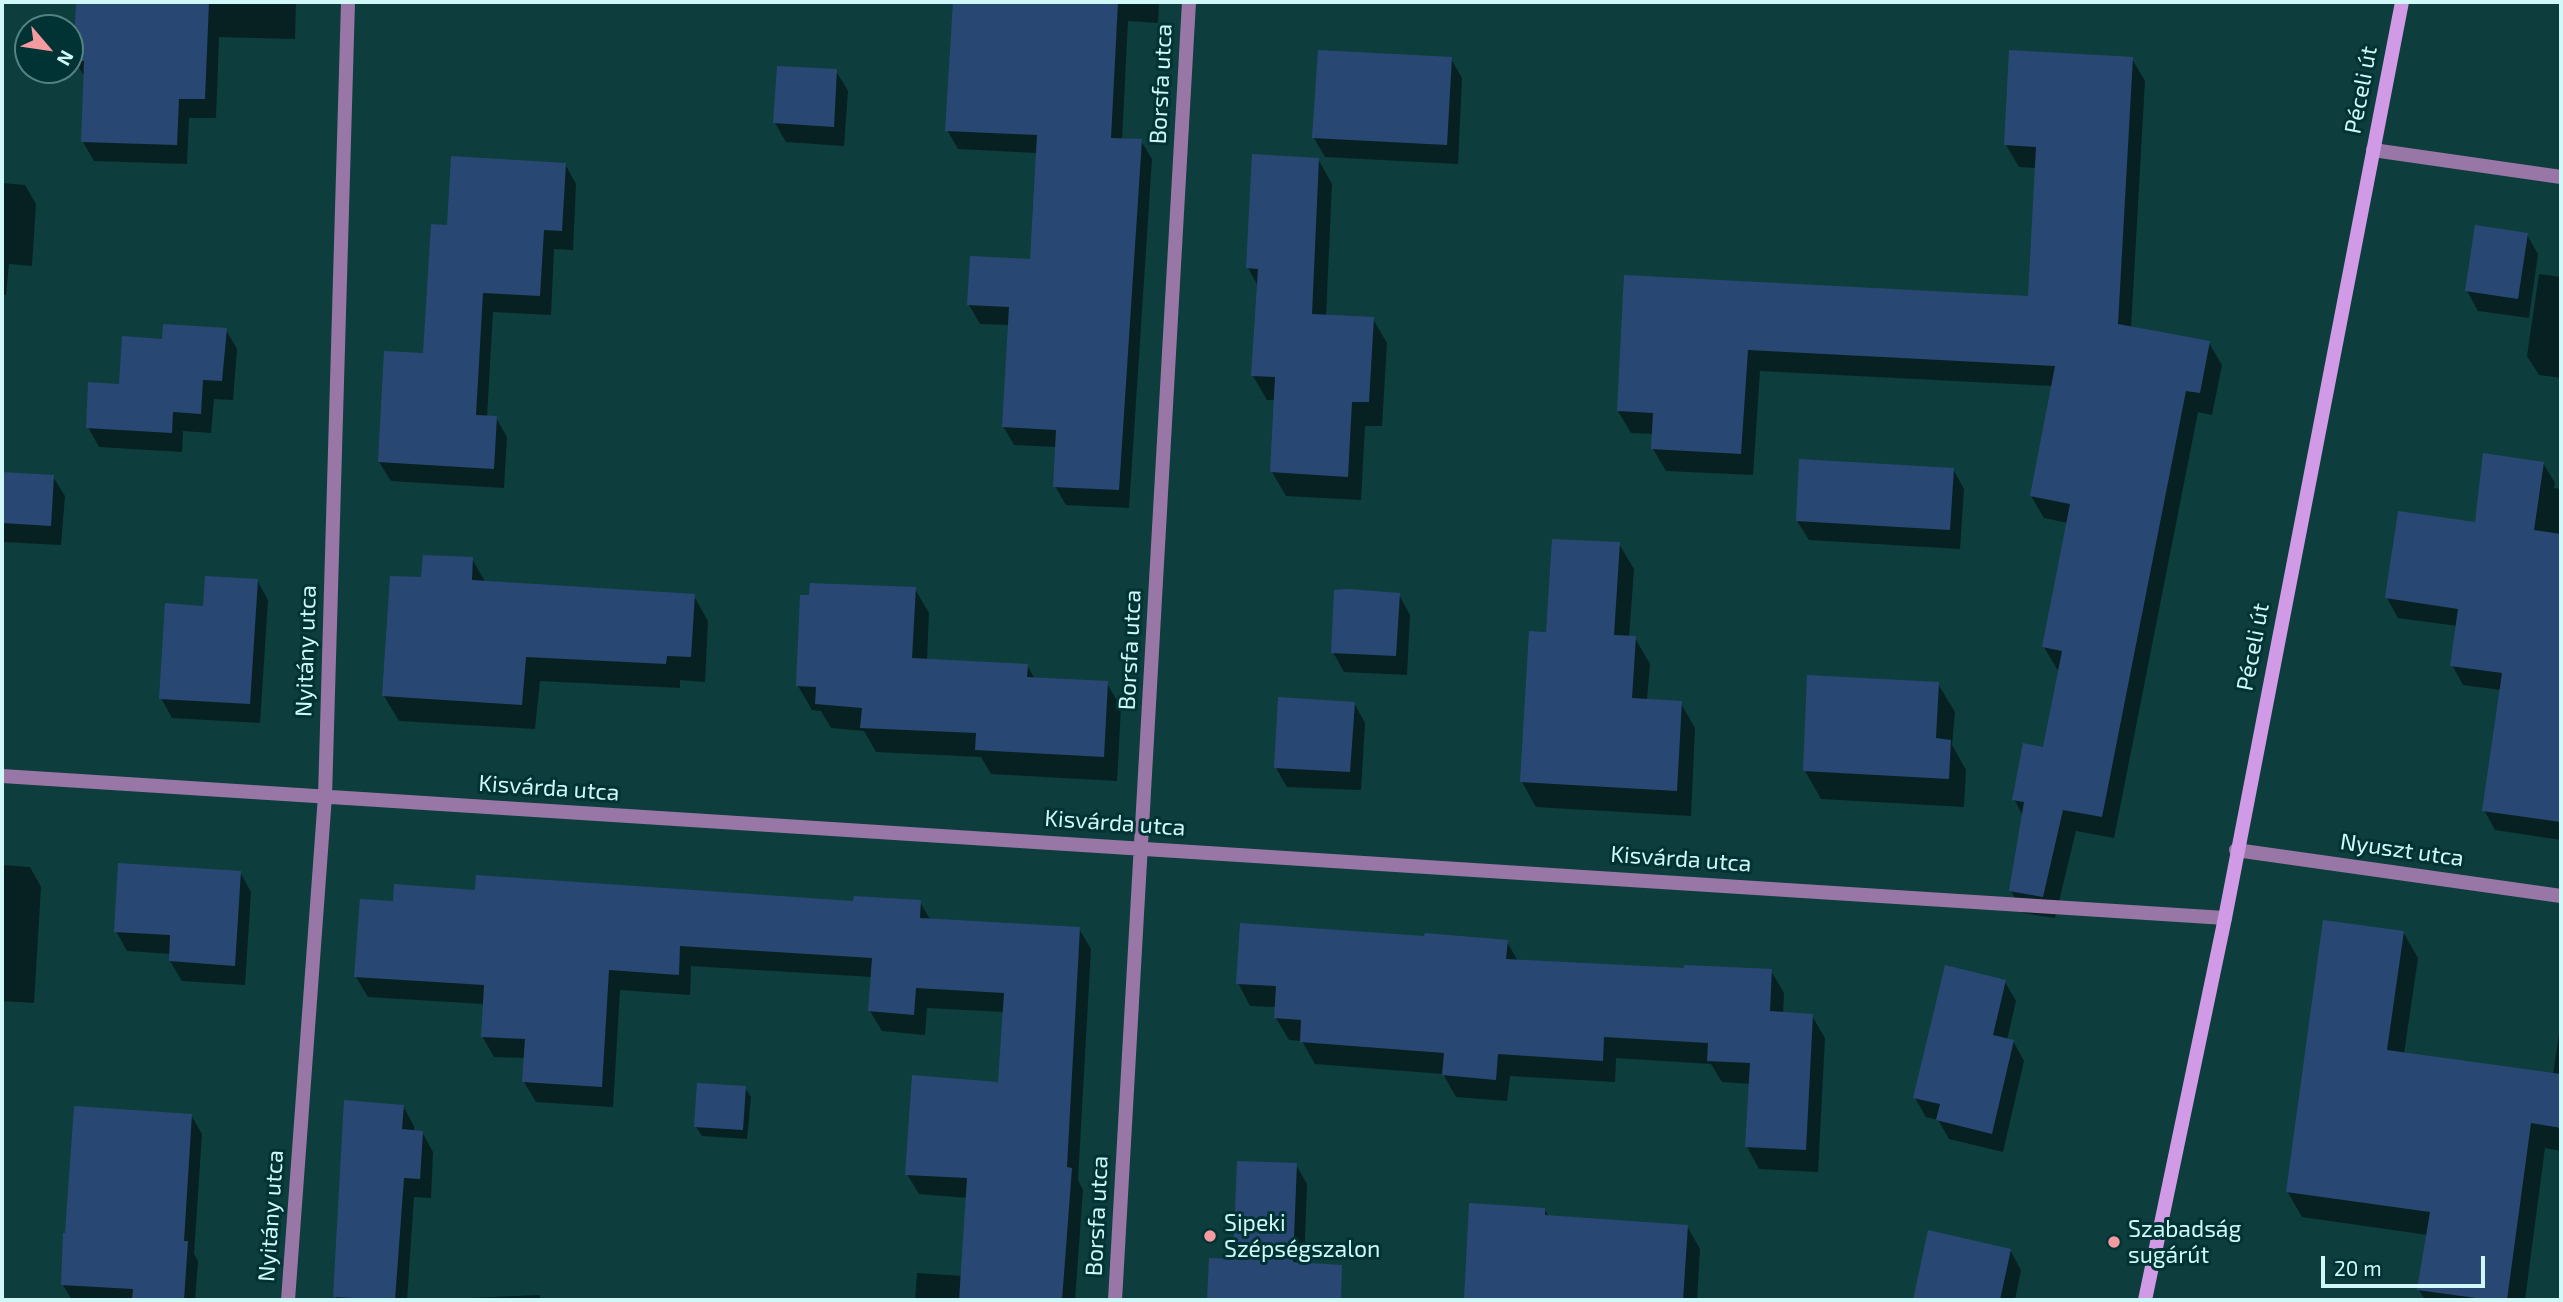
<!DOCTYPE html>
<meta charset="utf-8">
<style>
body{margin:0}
#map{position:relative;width:2563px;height:1302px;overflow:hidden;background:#0e3d3e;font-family:"Exo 2",sans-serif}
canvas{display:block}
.frame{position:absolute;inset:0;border:4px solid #d0f8f8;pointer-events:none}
.north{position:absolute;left:14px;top:14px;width:70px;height:70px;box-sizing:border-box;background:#013334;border:2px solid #548282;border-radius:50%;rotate:119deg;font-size:19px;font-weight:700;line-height:28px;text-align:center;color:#d0f8f8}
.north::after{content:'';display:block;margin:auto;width:24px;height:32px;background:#f49aa0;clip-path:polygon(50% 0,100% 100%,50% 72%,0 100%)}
.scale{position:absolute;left:2321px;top:1256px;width:164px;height:32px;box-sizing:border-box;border:4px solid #d0f8f8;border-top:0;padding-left:9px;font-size:21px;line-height:24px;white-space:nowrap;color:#d0f8f8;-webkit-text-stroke:5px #013334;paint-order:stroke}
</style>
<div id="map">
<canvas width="2563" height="1302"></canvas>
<div class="frame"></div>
<div class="north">N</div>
<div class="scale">20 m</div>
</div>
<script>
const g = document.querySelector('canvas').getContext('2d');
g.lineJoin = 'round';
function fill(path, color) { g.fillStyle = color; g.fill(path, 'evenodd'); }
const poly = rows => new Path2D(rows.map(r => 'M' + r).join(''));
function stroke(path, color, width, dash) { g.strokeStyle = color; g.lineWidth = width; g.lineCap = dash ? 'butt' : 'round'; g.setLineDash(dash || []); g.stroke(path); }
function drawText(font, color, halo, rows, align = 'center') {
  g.font = font + ' "Exo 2",sans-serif'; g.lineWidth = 6; g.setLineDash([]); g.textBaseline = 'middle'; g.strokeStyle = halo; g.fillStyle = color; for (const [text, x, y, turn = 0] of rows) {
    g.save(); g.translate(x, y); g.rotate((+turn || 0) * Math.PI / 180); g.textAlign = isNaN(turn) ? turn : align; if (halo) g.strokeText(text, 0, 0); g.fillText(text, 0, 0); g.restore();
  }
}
fill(poly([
 [77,2,296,2,295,39,219,37,216,118,189,118,187,164,94,161,83,142,86,79,75,61],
 [1056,2,1159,2,1158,23,1128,21,1122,140,1141,141,1152,159,1129,508,1066,505,1055,486,1057,447,1014,445,1003,426,1010,325,980,324,969,305,1031,261,1037,153,958,149,947,130,1055,13],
 [1451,59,1462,78,1458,164,1325,157,1314,138],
 [2132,59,2145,81,2131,328,2209,343,2222,365,2212,415,2198,412,2114,838,2076,831,2055,918,2023,913,2011,891,2023,816,2014,799,2044,749,2060,670,2057,669,2044,647,2068,523,2044,518,2031,496,2053,386,1760,371,1753,475,1666,471,1653,449,1654,434,1631,433,1618,411,1626,277,2030,298,2037,168,2019,167,2006,145],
 [836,71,848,91,844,146,786,142,775,123],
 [1318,159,1332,184,1326,316,1373,319,1387,343,1382,426,1365,426,1361,500,1286,496,1272,472,1276,400,1267,400,1253,376,1258,286,1248,268],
 [565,164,576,184,573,250,554,249,551,315,493,312,487,417,496,418,507,437,504,488,391,481,379,462,425,355,448,227],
 [2,183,25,185,36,204,32,266,9,264,6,295,2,295],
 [2527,235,2538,254,2529,318,2478,311,2467,291],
 [2539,274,2561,277,2561,378,2539,375,2527,356],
 [226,330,237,349,233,400,214,399,211,433,183,431,182,452,99,447,88,427,120,386,164,341],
 [2543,463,2555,483,2554,488,2561,489,2561,840,2495,830,2484,810,2501,690,2463,685,2452,665,2457,626,2398,618,2387,598,2476,524],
 [1953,469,1964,489,1960,549,1809,540,1797,521],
 [2,474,53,477,65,496,61,545,2,542],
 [1619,544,1634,569,1629,638,1635,638,1650,664,1647,700,1680,702,1695,728,1691,816,1536,807,1522,782,1547,633],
 [472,559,486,583,694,596,708,621,705,682,680,680,680,688,540,681,535,729,399,721,384,696],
 [257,580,268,600,260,723,172,718,161,698,205,608],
 [915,589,929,613,927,660,1027,665,1035,679,1106,682,1121,707,1117,781,991,774,981,757,876,752,864,731,831,728,821,711,812,710,798,686],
 [1399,595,1410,615,1407,675,1344,672,1333,652],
 [1938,684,1955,712,1952,745,1966,770,1964,807,1821,799,1805,771],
 [1354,703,1365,723,1361,790,1287,787,1276,768],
 [2,865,30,867,41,887,34,1003,2,1001],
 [240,872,251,892,245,985,182,981,170,961,171,954,127,951,116,931],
 [476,892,855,903,920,902,931,921,1079,929,1091,949,1078,1180,1083,1190,1075,1300,915,1300,917,1273,963,1276,968,1198,919,1194,907,1174,1000,1083,1005,1012,927,1008,925,1035,882,1031,870,1011,872,977,691,966,690,995,620,990,613,1107,536,1102,524,1082,525,1058,494,1057,482,1036,484,1004,368,997,356,977,395,903],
 [2403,932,2418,958,2404,1054,2553,1075,2561,1019,2561,1151,2545,1148,2525,1300,2425,1300,2419,1290,2428,1235,2302,1217,2287,1191],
 [1507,942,1518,961,1686,970,1771,971,1784,993,1783,1014,1812,1016,1825,1038,1818,1172,1759,1169,1747,1147,1751,1084,1722,1082,1711,1064,1616,1058,1615,1082,1510,1076,1507,1101,1456,1097,1443,1074,1315,1064,1302,1041,1289,1040,1276,1018,1276,1007,1250,1006,1238,983],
 [2005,982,2016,1001,2007,1040,2013,1041,2024,1061,2003,1152,1949,1139,1938,1120,1926,1117,1915,1098],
 [745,1088,751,1097,747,1139,702,1136,696,1127],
 [403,1106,414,1126,414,1132,422,1132,433,1152,431,1198,414,1197,407,1300,337,1300,335,1296],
 [191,1115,202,1134,194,1254,198,1261,195,1300,72,1300,63,1285],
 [1296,1165,1307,1184,1304,1266,1314,1284,1314,1300,1208,1300,1211,1259,1234,1261],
 [1470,1205,1544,1209,1549,1217,1687,1226,1700,1249,1697,1300,1466,1300],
 [1930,1233,2010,1250,2021,1270,2015,1300,1915,1300],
 [539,1295,542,1300,420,1300]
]), '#0007');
fill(poly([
 [76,2,209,2,205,99,179,99,177,145,81,142,84,61,73,61],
 [953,2,1118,2,1111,138,1142,139,1119,490,1053,487,1056,430,1002,427,1009,307,967,305,970,256,1030,259,1037,135,945,131],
 [1318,50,1452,57,1447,145,1312,138],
 [2009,50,2133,57,2118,324,2210,341,2200,393,2186,391,2102,817,2063,810,2043,897,2009,891,2024,802,2012,800,2023,743,2043,747,2062,651,2042,647,2070,504,2030,496,2055,366,1748,350,1741,454,1651,449,1653,413,1617,411,1624,275,2028,296,2036,147,2004,145],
 [777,66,837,69,834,127,773,123],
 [1252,154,1319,158,1312,314,1374,317,1369,402,1352,402,1348,477,1270,472,1275,377,1251,376,1258,269,1246,268],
 [451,156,566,163,562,231,544,230,540,296,483,293,476,415,497,416,494,469,378,462,384,351,423,353,431,224,447,225],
 [2475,225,2528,233,2518,299,2465,291],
 [163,324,227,328,222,381,203,380,201,414,173,412,172,433,86,428,88,382,119,384,122,336,162,339],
 [2483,453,2544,462,2534,530,2561,534,2561,822,2482,811,2502,673,2450,666,2458,609,2385,598,2398,511,2475,522],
 [1799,459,1954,468,1950,530,1796,521],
 [2,472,54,475,51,526,2,523],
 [1552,539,1620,542,1614,635,1636,636,1632,698,1682,701,1677,791,1520,782,1529,631,1546,632],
 [423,555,473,557,472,580,695,594,691,657,667,656,666,664,526,657,522,705,382,696,390,576,421,577],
 [205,576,258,579,250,704,159,699,165,603,203,606],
 [810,583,916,587,912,658,1028,664,1027,677,1108,681,1104,757,975,750,976,733,860,728,862,708,815,704,816,687,796,686,800,595,809,595],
 [1348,589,1400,593,1396,656,1331,653,1334,590],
 [1807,675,1939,682,1936,738,1951,740,1949,779,1803,771],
 [1278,697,1355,702,1350,772,1274,768],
 [118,863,241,871,235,966,169,961,170,935,114,932],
 [476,875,853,901,854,896,921,900,920,918,1080,927,1067,1167,1072,1168,1062,1300,959,1300,967,1178,905,1175,912,1075,998,1082,1004,993,916,988,914,1015,868,1011,872,958,680,946,679,975,609,970,602,1087,522,1082,525,1039,481,1037,484,985,354,977,360,899,393,901,394,884,475,890],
 [2323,920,2404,931,2387,1050,2561,1074,2561,1128,2531,1123,2507,1300,2491,1300,2417,1290,2430,1212,2286,1192],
 [1240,923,1424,936,1425,933,1508,940,1506,959,1684,968,1684,965,1772,969,1770,1011,1813,1014,1806,1150,1745,1147,1750,1063,1707,1061,1708,1043,1604,1037,1603,1061,1498,1054,1496,1080,1442,1075,1444,1053,1300,1042,1301,1020,1274,1018,1276,986,1236,984],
 [1945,965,2006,980,1993,1035,2014,1040,1992,1134,1936,1120,1940,1104,1913,1098],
 [697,1083,746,1086,743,1130,694,1127],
 [344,1100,404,1105,402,1129,423,1131,420,1179,404,1178,395,1300,333,1297],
 [74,1106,192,1114,184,1241,188,1241,184,1300,132,1300,133,1289,61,1285,63,1233,65,1233],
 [1237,1161,1297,1163,1293,1262,1342,1265,1341,1300,1207,1300,1209,1258,1233,1259],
 [1469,1203,1545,1208,1545,1215,1688,1225,1683,1300,1464,1300],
 [1928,1230,2011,1249,2000,1300,1913,1300]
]), '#284873');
stroke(poly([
 [2373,150,2561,177],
 [2,776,2225,918],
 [2236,850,2561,896],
 [288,1300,325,796,348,2],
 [1115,1300,1189,2]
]), '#9877a6', 14);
stroke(poly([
 [2145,1300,2225,918,2402,2]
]), '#d09ae6', 14);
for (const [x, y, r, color] of [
 [1210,1236,7,"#f49aa0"],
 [2114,1242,7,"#f49aa0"]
]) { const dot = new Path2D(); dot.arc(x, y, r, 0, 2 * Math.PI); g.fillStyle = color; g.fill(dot); stroke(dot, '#013334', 2.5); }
drawText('23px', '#d0f8f8', '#013334', [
 ["Borsfa utca",1161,84,-87],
 ["Péceli út",2361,90,-79],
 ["Péceli út",2253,647,-79],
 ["Borsfa utca",1130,650,-87],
 ["Nyitány utca",306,651,-88],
 ["Kisvárda utca",549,788,4],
 ["Kisvárda utca",1115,823,4],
 ["Nyuszt utca",2402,850,8],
 ["Kisvárda utca",1681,859,4],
 ["Nyitány utca",271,1216,-86],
 ["Borsfa utca",1097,1216,-87]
]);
drawText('23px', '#d0f8f8', '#013334', [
 ["Sipeki",1224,1223],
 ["Szépségszalon",1224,1249],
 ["Szabadság",2128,1229],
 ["sugárút",2128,1255]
], 'left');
</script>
